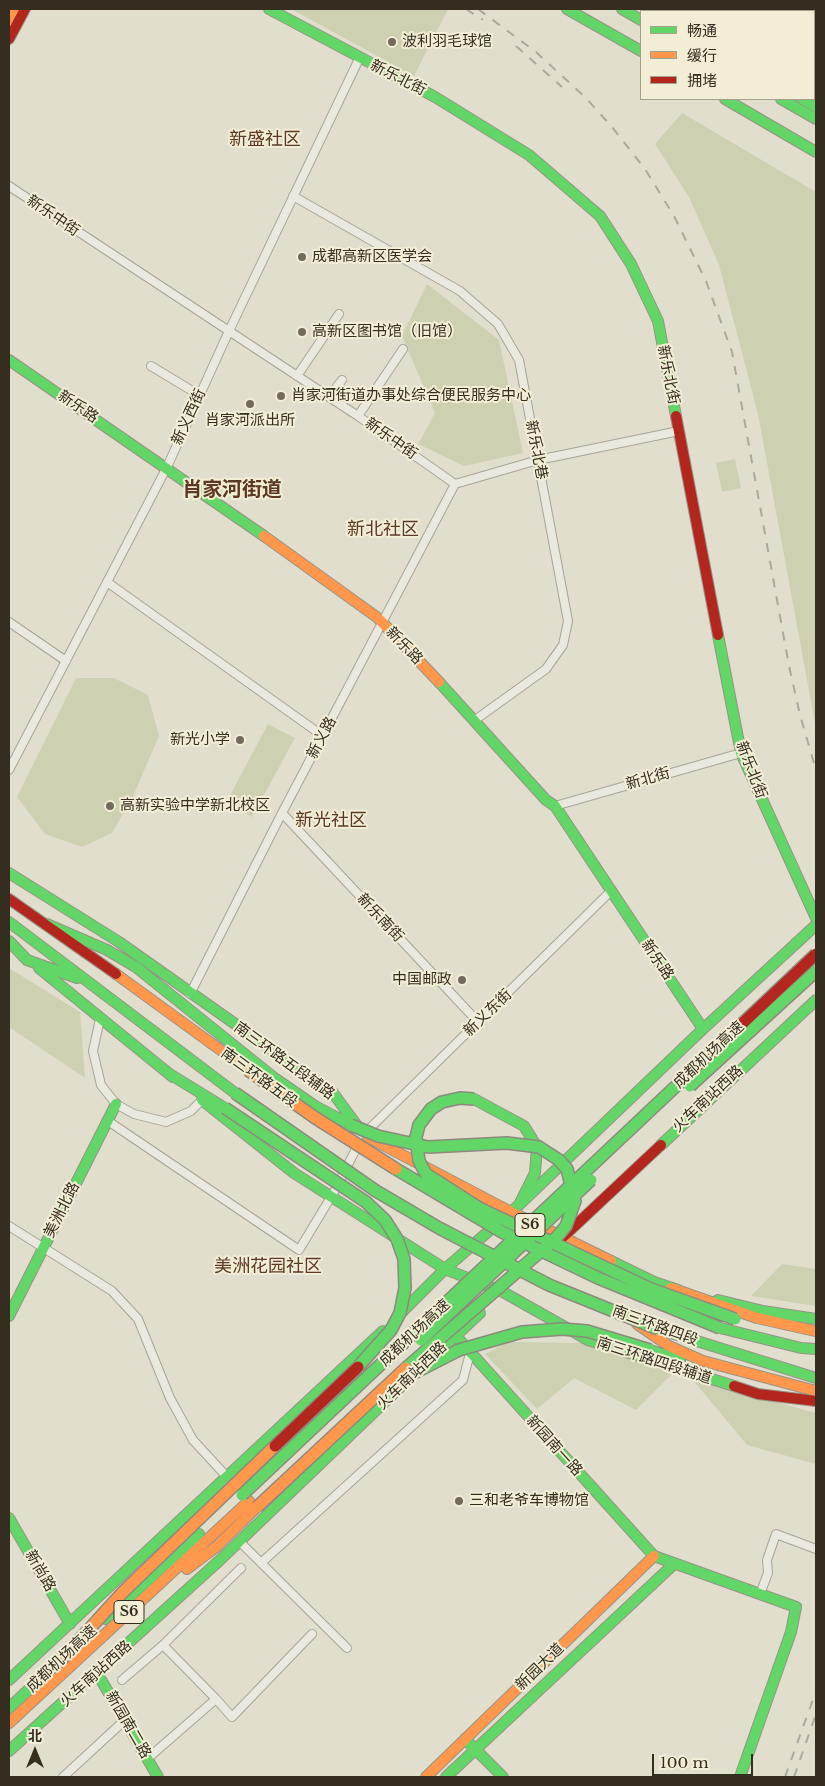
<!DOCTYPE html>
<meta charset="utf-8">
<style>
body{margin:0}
#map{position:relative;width:825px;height:1786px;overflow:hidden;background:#e2dece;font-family:"Libre Baskerville","Noto Sans SC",serif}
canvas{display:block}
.frame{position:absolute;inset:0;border:10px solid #352d20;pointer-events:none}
.legend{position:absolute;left:640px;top:10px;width:175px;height:90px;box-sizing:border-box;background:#f2eed5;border:1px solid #a6a18d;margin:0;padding:6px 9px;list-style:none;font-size:15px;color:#352d20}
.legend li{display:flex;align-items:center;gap:10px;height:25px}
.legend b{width:25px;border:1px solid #a6a18d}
.north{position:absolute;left:10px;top:1726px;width:50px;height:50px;-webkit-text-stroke:4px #f2eed5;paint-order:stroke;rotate:0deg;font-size:14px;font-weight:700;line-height:20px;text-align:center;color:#352d20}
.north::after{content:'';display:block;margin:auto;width:18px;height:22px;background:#352d20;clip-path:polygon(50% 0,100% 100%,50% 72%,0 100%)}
.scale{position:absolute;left:652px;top:1754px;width:101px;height:22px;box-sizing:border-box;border:2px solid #352d20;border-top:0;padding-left:6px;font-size:15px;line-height:18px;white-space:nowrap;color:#352d20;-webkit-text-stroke:4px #f2eed5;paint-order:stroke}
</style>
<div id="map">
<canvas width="825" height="1786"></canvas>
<div class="frame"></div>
<ul class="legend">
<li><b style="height:6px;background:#63d668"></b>畅通</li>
<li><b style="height:6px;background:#ff974d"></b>缓行</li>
<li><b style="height:6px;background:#b3261e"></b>拥堵</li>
</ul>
<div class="north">北</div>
<div class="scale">100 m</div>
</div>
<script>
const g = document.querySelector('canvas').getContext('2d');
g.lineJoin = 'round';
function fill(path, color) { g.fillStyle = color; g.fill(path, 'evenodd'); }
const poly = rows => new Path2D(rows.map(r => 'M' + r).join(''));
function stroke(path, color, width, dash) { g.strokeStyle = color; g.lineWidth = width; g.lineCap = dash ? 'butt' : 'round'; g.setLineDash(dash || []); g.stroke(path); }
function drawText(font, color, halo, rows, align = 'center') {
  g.font = font + ' "Libre Baskerville","Noto Sans SC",serif'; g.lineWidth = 4; g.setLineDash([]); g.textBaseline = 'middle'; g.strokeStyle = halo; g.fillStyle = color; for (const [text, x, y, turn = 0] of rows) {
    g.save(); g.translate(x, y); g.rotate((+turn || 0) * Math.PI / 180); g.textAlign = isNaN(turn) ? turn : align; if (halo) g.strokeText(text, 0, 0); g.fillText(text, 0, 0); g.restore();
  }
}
fill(poly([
 [291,9,448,9,414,76],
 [682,113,816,192,816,729,758,414,719,265,689,197,655,144],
 [427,284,499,340,523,453,464,466,418,444,435,413,402,336],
 [735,459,741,488,722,492,716,463],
 [76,678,114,678,148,695,159,736,133,796,112,833,82,847,45,834,17,797],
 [268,724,295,738,252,817,226,803],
 [9,968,80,1012,85,1078,9,1027],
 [782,1264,816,1269,816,1306,751,1296],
 [508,1342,585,1343,672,1374,636,1410,574,1378,537,1409,485,1354],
 [692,1379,816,1413,816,1464,747,1445]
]), '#cdd1b2');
const street = poly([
 [705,9,706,11],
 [777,9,781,11],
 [9,186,358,416,455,484],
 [293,196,460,291,498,324,519,360,568,621,563,645,546,669,475,720],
 [151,366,199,395],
 [297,376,339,314],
 [329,397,342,380],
 [358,416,403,349],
 [455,484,538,460,679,431],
 [107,582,323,736],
 [9,622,66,661],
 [9,770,167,467,229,331,359,59],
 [555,806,741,753],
 [282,813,478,1022],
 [190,994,282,813,455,484],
 [100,1019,93,1051,101,1085,116,1104,134,1114,166,1122,191,1111,202,1100],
 [108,1121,299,1250,334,1192,359,1143],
 [365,1133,611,891],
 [9,1226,112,1291,138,1319,170,1398,193,1440,227,1477],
 [240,1542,347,1648],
 [261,1563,463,1380,470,1353],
 [760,1594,768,1573,767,1560,776,1534,816,1549],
 [122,1680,163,1645],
 [216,1699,232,1717,312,1634],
 [147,1759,216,1699,163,1645,241,1568],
 [63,1777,125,1720]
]);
const fast = poly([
 [269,9,435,97,529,155,600,216,631,264,658,321,676,416],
 [567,9,641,51],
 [622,9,641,20],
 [652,9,656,11],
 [814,94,816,95],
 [725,99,816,152],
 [781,99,816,119],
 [802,99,816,107],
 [9,360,264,536],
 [718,635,741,753,816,918],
 [439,682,546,800,555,806,703,1029],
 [9,873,119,942,333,1093,358,1127],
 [9,922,235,1093],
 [47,924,107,950,136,967,273,1077,315,1106,351,1125],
 [9,941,27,960,77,978],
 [39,968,173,1077],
 [168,1073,225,1108],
 [474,1099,524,1126,537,1147,535,1173,519,1205],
 [202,1100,294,1173,445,1269,503,1292,588,1340,734,1386],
 [661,1145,816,1000],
 [611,1261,654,1282,678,1290],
 [718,1300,763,1311,816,1319],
 [399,1315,445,1269,519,1205,703,1029,816,925],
 [9,1316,116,1104],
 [720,1328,801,1348,816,1349],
 [658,1329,816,1378],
 [455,1335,654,1556,796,1607,791,1632,740,1777],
 [650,1350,680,1360],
 [425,1364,480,1313],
 [9,1518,70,1624],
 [105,1619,199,1534],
 [97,1673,158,1777],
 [9,1680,383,1331],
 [9,1708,69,1652],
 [465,1739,503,1777],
 [9,1751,220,1560,414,1374],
 [446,1777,674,1564]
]);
const slow = poly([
 [9,23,17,9],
 [264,536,378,618,439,682],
 [116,974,248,1070],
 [368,1137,511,1212,611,1261],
 [671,1288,757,1318,815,1331],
 [637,1324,669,1346,703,1361,816,1391],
 [187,1569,216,1547,257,1507],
 [9,1723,249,1501],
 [426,1777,654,1556]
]);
const jam = poly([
 [9,39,25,9],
 [676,416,718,635],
 [9,899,116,974],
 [563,1237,661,1145],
 [734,1386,758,1394,816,1401]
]);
stroke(street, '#a7a397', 10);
stroke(fast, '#979387', 12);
stroke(slow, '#979387', 12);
stroke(jam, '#979387', 12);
stroke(street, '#eae9df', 8);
stroke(fast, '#63d668', 10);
stroke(slow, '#ff974d', 10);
stroke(jam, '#b3261e', 10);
stroke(poly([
 [466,9,483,20],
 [478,9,536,52,585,97,612,127,645,169,674,216,706,281,732,352,789,666,800,715,816,770],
 [516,46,562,87],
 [785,1777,816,1691],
 [794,1777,816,1714]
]), '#aaa89f', 2, [9, 9]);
const fastBridge = poly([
 [690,1086,816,971],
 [235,1093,376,1191,439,1228,549,1285,658,1329],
 [474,1099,460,1098,442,1102,431,1109,419,1125,416,1137,419,1161,426,1174,479,1208,651,1289,735,1319],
 [225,1108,366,1202,385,1220,397,1239,404,1259,405,1288,400,1313,391,1330,358,1367],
 [351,1125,378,1136,428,1147,507,1143,539,1147,559,1160,567,1169,575,1201,566,1226,556,1238,406,1368],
 [396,1169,502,1232,598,1278,720,1328],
 [421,1340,591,1180],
 [406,1377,459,1350,522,1332,562,1329,587,1331,650,1350],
 [242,1495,691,1072]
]);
const slowBridge = poly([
 [248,1070,314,1117,396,1169],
 [257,1507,406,1368],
 [62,1659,124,1591,275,1446]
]);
const jamBridge = poly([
 [691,1072,816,954],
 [275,1446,358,1367]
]);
stroke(fastBridge, '#8d897e', 14, []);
stroke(slowBridge, '#8d897e', 14, []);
stroke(jamBridge, '#8d897e', 14, []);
stroke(fastBridge, '#63d668', 11);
stroke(slowBridge, '#ff974d', 11);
stroke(jamBridge, '#b3261e', 11);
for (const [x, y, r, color] of [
 [392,42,5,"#726b5d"],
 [302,257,5,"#726b5d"],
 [302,332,5,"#726b5d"],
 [281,396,5,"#726b5d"],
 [250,404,5,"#726b5d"],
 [240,740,5,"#726b5d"],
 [110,806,5,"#726b5d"],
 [462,980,5,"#726b5d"],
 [459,1501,5,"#726b5d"]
]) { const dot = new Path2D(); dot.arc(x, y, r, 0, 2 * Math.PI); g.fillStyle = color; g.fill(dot); stroke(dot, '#f2eed5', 2); }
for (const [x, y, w] of [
 [530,1225,30],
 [129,1612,30]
]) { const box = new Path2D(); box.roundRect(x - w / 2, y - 11.5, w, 23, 4); g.fillStyle = '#f2eed5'; g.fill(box); stroke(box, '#352d20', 1); }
drawText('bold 14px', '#352d20', null, [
 ["S6",530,1225],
 ["S6",129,1612]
]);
drawText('15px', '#352d20', '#f2eed5', [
 ["波利羽毛球馆",402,42],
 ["成都高新区医学会",312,257],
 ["高新区图书馆（旧馆）",312,332],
 ["肖家河街道办事处综合便民服务中心",291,396],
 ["肖家河派出所",250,421,"center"],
 ["新光小学",230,740,"right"],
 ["高新实验中学新北校区",120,806],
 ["中国邮政",452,980,"right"],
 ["三和老爷车博物馆",469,1501]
], 'left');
drawText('15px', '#352d20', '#f2eed5', [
 ["新乐北街",398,78,27],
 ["新乐中街",53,216,34],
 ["新乐北街",668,375,79],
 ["新乐路",78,407,34],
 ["新义西街",189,417,-65],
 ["新乐中街",391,439,35],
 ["新乐北巷",536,450,79],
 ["新乐路",404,646,46],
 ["新义路",322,738,-62],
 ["新乐北街",751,770,69],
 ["新北街",648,779,-16],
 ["新乐南街",380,918,47],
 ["新乐路",657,960,56],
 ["新义东街",488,1013,-44],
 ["成都机场高速",709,1055,-43],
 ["南三环路五段辅路",284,1061,36],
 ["南三环路五段",259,1078,36],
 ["火车南站西路",708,1099,-43],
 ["美洲北路",62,1210,-63],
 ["南三环路四段",655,1326,20],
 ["成都机场高速",415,1333,-43],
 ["南三环路四段辅道",654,1361,18],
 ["火车南站西路",412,1376,-44],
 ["新园南一路",554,1446,48],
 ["新尚路",40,1571,60],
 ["成都机场高速",62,1659,-43],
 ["新园大道",540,1667,-44],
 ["火车南站西路",96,1674,-42],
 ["新园南二路",128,1725,60]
]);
drawText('18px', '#5d3824', '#f2eed5', [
 ["新盛社区",265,140],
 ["新北社区",383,530],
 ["新光社区",331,821],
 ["美洲花园社区",268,1267]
]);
drawText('bold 20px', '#5d3824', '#f2eed5', [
 ["肖家河街道",232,490]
]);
</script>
